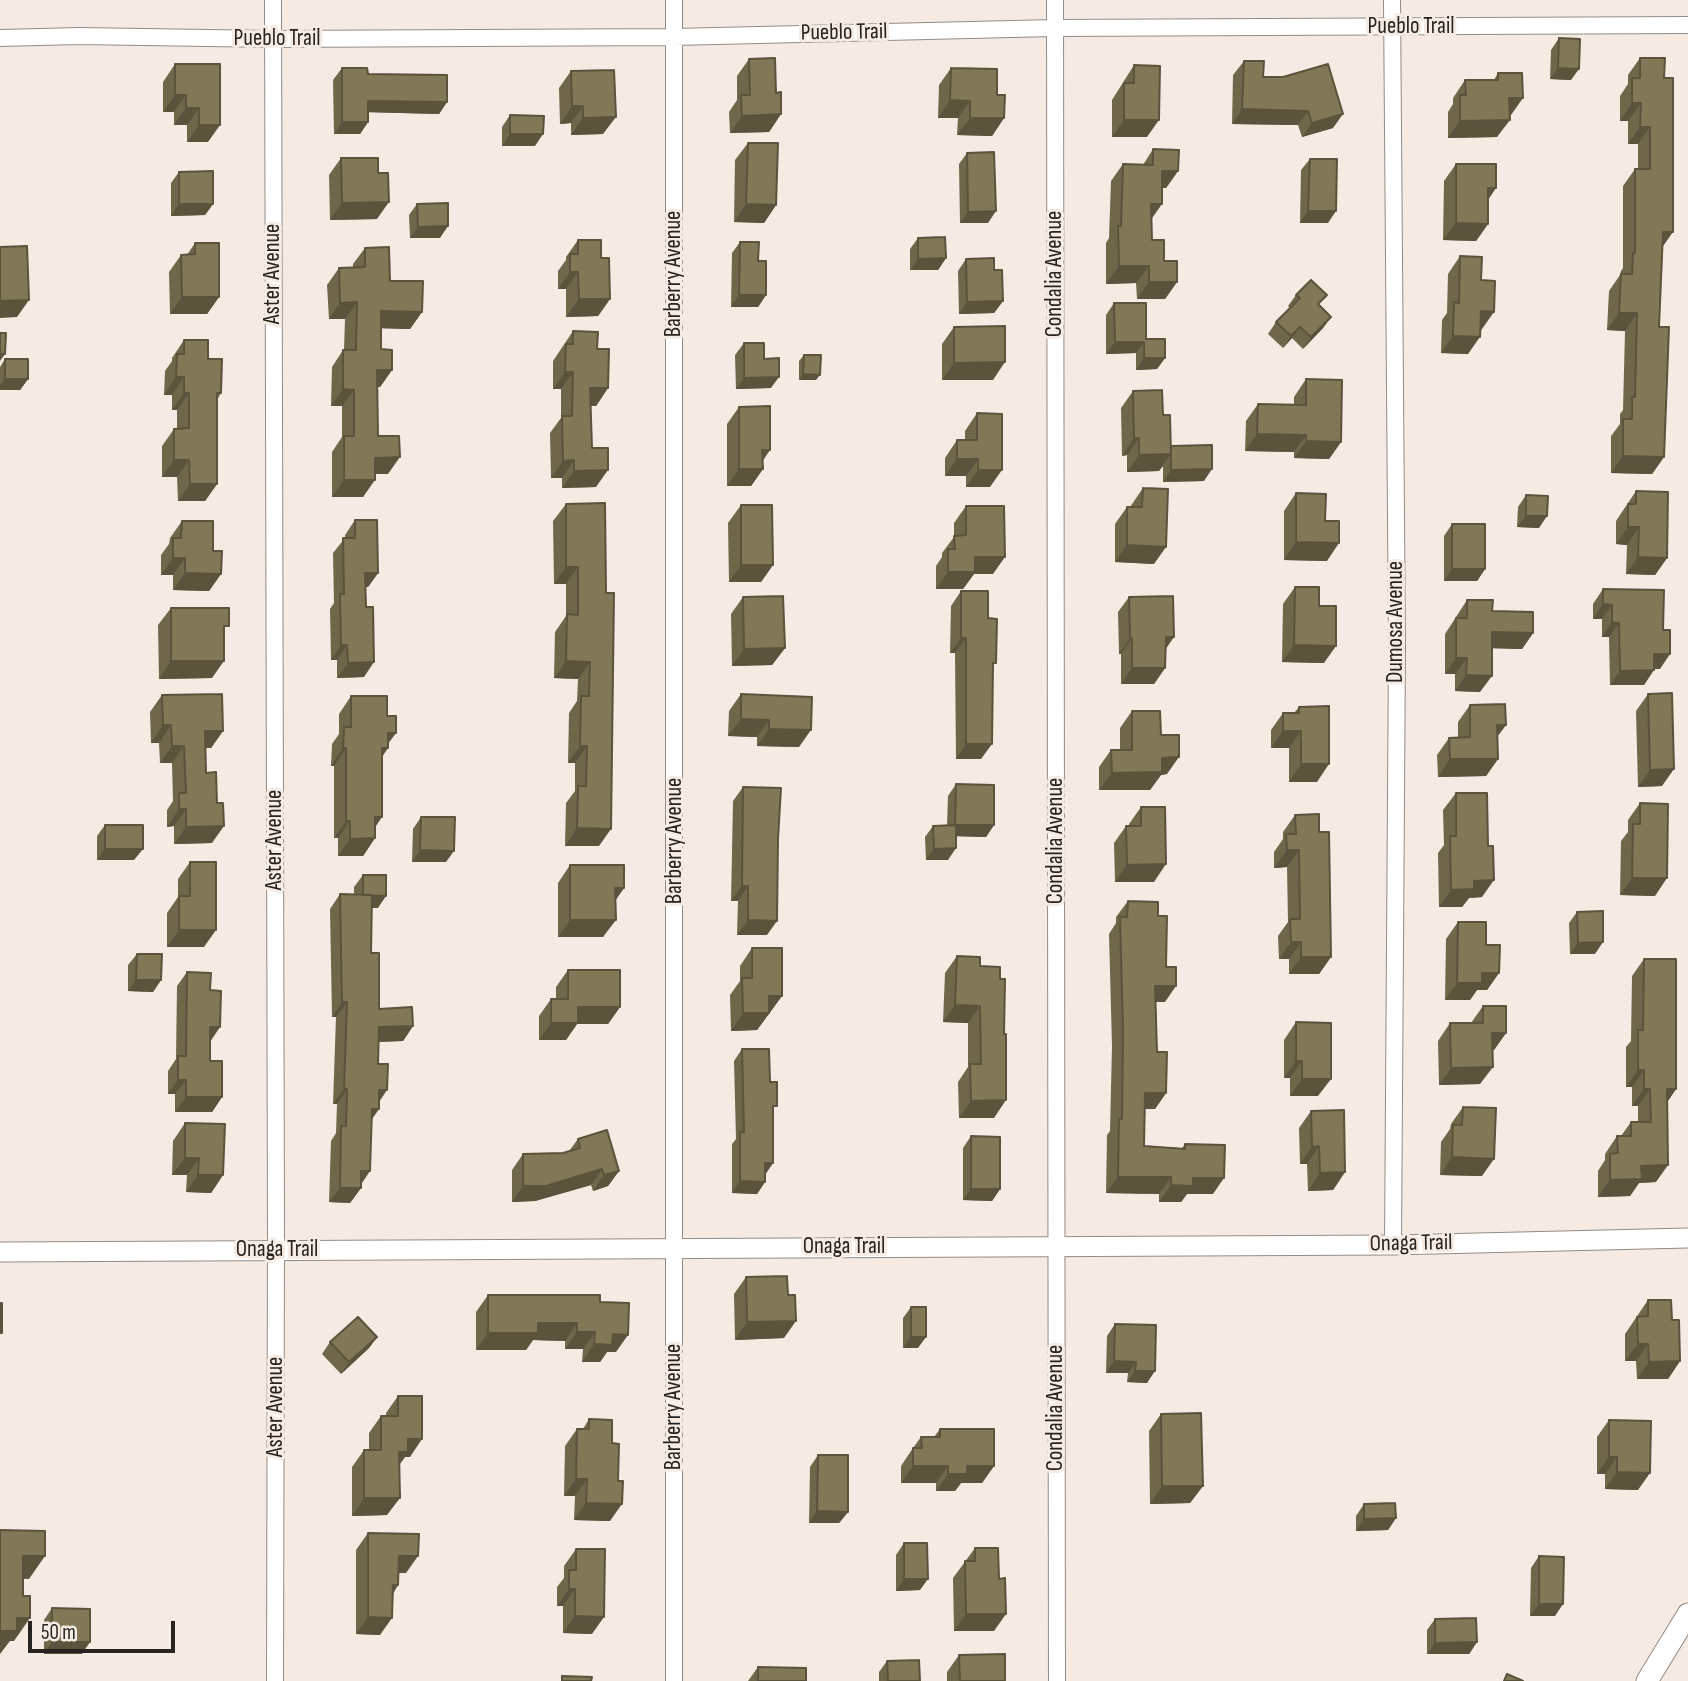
<!DOCTYPE html>
<style>
body{margin:0}
#map{position:relative;width:1688px;height:1681px;overflow:hidden;background:#f5ebe3;font-family:"Sofia Sans Condensed",sans-serif}
canvas{display:block}
.scale{position:absolute;left:28px;top:1621px;width:147px;height:32px;box-sizing:border-box;border:4px solid #272320;border-top:0;padding-left:9px;font-size:21px;line-height:24px;white-space:nowrap;color:#272320;-webkit-text-stroke:5px #f5ebe3;paint-order:stroke}
</style>
<div id="map">
<canvas width="1688" height="1681"></canvas>
<div class="scale">50 m</div>
</div>
<script>
const g = document.querySelector('canvas').getContext('2d');
g.lineJoin = 'round';
const poly = rows => new Path2D(rows.map(r => 'M' + r).join(''));
function stroke(path, color, width, dash) { g.strokeStyle = color; g.lineWidth = width; g.lineCap = dash ? 'butt' : 'round'; g.setLineDash(dash || []); g.stroke(path); }
function fill(path, color) { g.fillStyle = color; g.fill(path, 'evenodd'); }
function drawText(font, color, halo, rows, align = 'center') {
  g.font = font + ' "Sofia Sans Condensed",sans-serif'; g.lineWidth = 6; g.setLineDash([]); g.textBaseline = 'middle'; g.strokeStyle = halo; g.fillStyle = color; for (const [text, x, y, turn = 0] of rows) {
    g.save(); g.translate(x, y); g.rotate((+turn || 0) * Math.PI / 180); g.textAlign = isNaN(turn) ? turn : align; if (halo) g.strokeText(text, 0, 0); g.fillText(text, 0, 0); g.restore();
  }
}
const minor = poly([
 [273,0,276,1230,275,1681],
 [674,0,674,1681],
 [1055,0,1057,1681],
 [1392,0,1397,646,1393,1245],
 [0,38,79,36,273,39,674,37,1055,28,1688,25]
]);
const tertiary = poly([
 [0,1252,1393,1245,1688,1238]
]);
const secondary = poly([
 [1647,1681,1688,1614]
]);
stroke(minor, '#948b84', 18);
stroke(tertiary, '#948b84', 21);
stroke(secondary, '#948b84', 23);
stroke(minor, '#fff', 16);
stroke(tertiary, '#fff', 19);
stroke(secondary, '#fff', 21);
fill(poly([
 [1559,38,1571,80,1550,79,1551,50],
 [1640,58,1665,58,1663,246,1659,327,1664,457,1652,474,1611,473,1611,436,1620,424,1620,414,1623,410,1625,331,1607,330,1609,291,1620,275,1621,271,1623,268,1623,186,1635,169,1638,169,1638,144,1628,144,1628,121,1620,121,1620,96,1628,84,1628,75],
 [749,59,776,93,781,114,769,132,730,133,729,112,737,100,737,76],
 [1244,61,1263,77,1333,128,1302,137,1298,125,1232,124,1233,75],
 [175,64,220,64,208,142,187,142,187,125,174,125,174,112,163,112,163,82],
 [1134,65,1147,137,1112,137,1112,100],
 [342,68,368,74,447,102,439,114,368,112,368,122,360,134,334,134,333,80],
 [951,68,997,95,1004,118,992,136,957,135,958,118,938,118,939,85],
 [571,71,603,134,571,135,571,123,560,124,559,88],
 [1498,73,1511,115,1509,115,1497,137,1448,138,1448,112,1453,104,1453,98,1465,80,1494,80],
 [510,115,535,146,502,146,502,127],
 [748,143,776,205,764,223,734,222,735,160],
 [1153,149,1178,171,1166,188,1162,188,1151,219,1152,240,1177,282,1165,299,1137,299,1136,283,1106,284,1106,243,1109,238,1111,181,1123,164,1143,165],
 [967,153,988,223,960,223,959,164],
 [341,158,377,219,330,220,329,175],
 [1310,159,1328,223,1300,223,1301,170],
 [1456,164,1488,199,1488,224,1476,241,1443,240,1444,181],
 [179,172,213,204,205,215,171,216,171,183],
 [417,204,440,238,410,238,409,215],
 [918,238,946,258,938,270,910,270,910,249],
 [578,240,601,258,610,299,598,316,566,317,566,289,558,289,558,271,566,260,566,257],
 [740,242,758,261,766,295,758,307,731,307,732,253],
 [195,243,219,297,207,314,170,314,169,272,181,255,187,255],
 [365,248,390,281,422,312,410,329,381,328,381,349,392,370,380,387,377,387,378,436,388,474,375,474,363,497,332,497,332,452,342,437,342,406,331,406,332,367,343,350,344,350,345,319,329,319,327,285,339,268,353,268,353,264],
 [1460,256,1481,280,1482,329,1468,354,1441,353,1442,320,1447,313,1448,274],
 [966,259,1003,301,994,313,959,314,958,271],
 [1296,295,1320,305,1331,317,1323,328,1303,349,1292,338,1283,348,1268,334,1276,322,1290,308,1288,306],
 [1114,303,1165,358,1157,369,1136,370,1136,353,1106,354,1106,315],
 [954,327,993,380,942,380,942,344],
 [573,331,597,349,608,388,596,406,590,406,592,448,596,487,562,488,562,478,551,478,550,433,561,418,561,389,553,389,553,361],
 [184,340,208,359,221,393,217,400,217,484,205,501,178,501,177,477,162,477,162,446,174,429,177,429,177,410,172,410,172,395,164,395,165,371,172,361,172,358],
 [744,343,764,359,771,388,736,389,735,355],
 [804,355,816,380,799,380,799,361],
 [5,359,28,379,20,390,0,390,0,367],
 [1306,379,1341,442,1329,459,1294,458,1294,452,1245,451,1246,421,1258,404,1294,404,1294,397],
 [1133,391,1163,415,1171,446,1204,481,1163,482,1163,466,1159,471,1127,472,1127,455,1122,456,1121,408],
 [739,407,763,461,763,469,751,486,727,486,727,424],
 [977,413,990,487,966,487,966,476,945,476,945,458,957,440,965,440,965,431],
 [1143,488,1154,564,1115,562,1115,524,1127,507,1130,507],
 [1636,491,1667,558,1655,575,1626,574,1627,545,1616,544,1616,521],
 [1296,493,1325,521,1327,561,1284,560,1284,511],
 [1526,495,1539,528,1517,527,1518,507],
 [605,503,599,846,565,846,566,803,575,791,575,763,568,763,569,713,577,701,578,679,554,678,555,632,566,616,566,584,554,584,553,521,566,504],
 [741,505,773,565,761,582,729,582,728,523],
 [966,506,993,574,974,574,963,589,936,589,936,566,942,557,942,553,954,537,954,523],
 [355,520,378,573,368,587,365,587,364,677,337,678,337,660,331,660,330,609,334,603,333,553,345,538,345,535],
 [182,521,213,551,221,574,209,591,173,590,173,575,161,575,161,555,169,544,170,538],
 [1452,524,1485,569,1477,581,1444,581,1444,536],
 [1295,587,1319,606,1324,663,1282,662,1283,604],
 [1603,589,1660,669,1654,669,1644,685,1610,685,1609,637,1602,637,1602,619,1593,619,1593,604],
 [961,591,988,618,993,668,981,759,956,759,955,653,950,653,951,606],
 [743,597,785,648,772,665,732,666,731,614],
 [1129,597,1165,650,1165,668,1154,684,1121,684,1121,654,1119,654,1118,612],
 [1467,600,1492,611,1533,633,1522,649,1492,648,1480,692,1455,691,1455,674,1445,674,1445,634],
 [171,608,224,633,212,678,159,679,158,625],
 [741,694,799,747,757,746,757,737,728,736,729,711],
 [1648,694,1662,786,1638,787,1636,711],
 [162,695,223,731,211,748,205,748,206,773,212,843,174,844,174,826,167,827,167,810,173,801,172,763,160,763,159,743,151,743,150,712],
 [351,696,387,716,388,743,382,758,375,827,375,838,363,856,338,856,338,838,334,838,334,766,331,766,332,744,339,734,339,714],
 [1470,705,1506,725,1497,737,1498,759,1486,776,1438,777,1437,755,1449,738,1458,738,1458,722],
 [1299,707,1317,782,1289,782,1289,748,1271,748,1271,730,1283,713,1294,713],
 [1132,711,1161,735,1167,774,1161,775,1150,790,1099,790,1099,767,1111,750,1120,750,1120,728],
 [956,784,994,825,986,837,956,836,948,860,926,860,925,837,933,826,947,825,948,796],
 [743,787,767,935,737,935,738,901,731,901,733,801],
 [1456,793,1488,846,1482,897,1469,898,1462,907,1439,907,1438,853,1444,845,1443,810],
 [1640,803,1655,896,1620,895,1621,841,1628,832,1628,820],
 [1141,807,1154,882,1115,882,1114,843,1126,826,1129,826,1129,824],
 [1295,815,1319,832,1331,957,1319,974,1289,974,1289,959,1279,959,1278,936,1288,922,1287,867,1274,868,1274,852,1283,839,1283,832],
 [421,817,446,862,412,862,413,829],
 [105,825,134,860,97,860,97,836],
 [190,862,204,947,167,947,167,913,178,897,178,879],
 [570,865,624,888,615,901,603,937,558,937,558,883],
 [363,875,378,908,372,908,371,953,379,1009,413,1026,403,1041,378,1042,379,1109,372,1119,361,1188,350,1203,329,1202,331,1141,336,1133,337,1104,333,1104,336,1017,332,1017,330,909,340,894,354,894,354,887],
 [1128,901,1158,916,1165,1002,1156,1002,1157,1052,1166,1093,1155,1109,1145,1109,1144,1146,1182,1148,1185,1144,1213,1194,1187,1194,1181,1202,1159,1202,1159,1194,1106,1193,1107,1135,1110,1131,1112,1046,1109,934,1116,923,1116,917],
 [1577,912,1595,954,1570,954,1569,923],
 [1458,922,1486,945,1499,973,1487,990,1477,990,1470,1000,1445,1000,1446,939],
 [752,948,782,996,757,1030,731,1031,730,995,740,981,740,966],
 [137,954,161,980,153,992,128,991,128,965],
 [957,956,980,966,994,1118,959,1118,958,1082,968,1067,968,1023,943,1022,945,973],
 [1644,959,1676,1089,1667,1102,1656,1182,1639,1183,1630,1196,1598,1197,1598,1171,1605,1160,1605,1154,1617,1136,1621,1136,1631,1122,1638,1122,1638,1106,1632,1106,1632,1087,1626,1087,1626,1047,1631,1041,1632,976],
 [568,970,620,1007,608,1024,577,1024,566,1040,539,1040,539,1016,551,999,556,999,556,987],
 [187,972,210,1042,210,1061,222,1097,212,1112,175,1112,175,1094,168,1094,168,1071,176,1059,177,986],
 [1483,1006,1506,1033,1494,1050,1492,1050,1480,1084,1439,1085,1438,1041,1450,1023,1471,1023],
 [1296,1022,1318,1096,1290,1096,1290,1078,1284,1078,1284,1040],
 [742,1049,770,1082,773,1111,773,1163,765,1174,765,1182,757,1194,732,1193,732,1144,736,1139,734,1061],
 [1463,1107,1482,1176,1440,1175,1441,1142,1450,1129,1451,1124],
 [1311,1111,1345,1172,1333,1190,1308,1191,1307,1164,1300,1164,1299,1128],
 [185,1123,223,1175,211,1193,186,1192,187,1175,172,1175,173,1141],
 [971,1136,1000,1189,992,1201,963,1200,963,1148],
 [578,1139,619,1171,608,1186,593,1191,591,1185,535,1201,512,1202,512,1170,523,1154,563,1153,569,1151],
 [746,1277,788,1295,784,1338,735,1340,734,1294],
 [488,1295,600,1302,616,1352,607,1352,600,1362,582,1362,583,1349,565,1349,565,1341,533,1340,526,1350,476,1350,476,1312],
 [1648,1300,1672,1320,1680,1361,1668,1379,1637,1379,1636,1361,1625,1361,1625,1334],
 [911,1307,918,1348,903,1348,903,1318],
 [1115,1324,1147,1383,1127,1382,1128,1373,1106,1373,1107,1336],
 [377,1337,369,1348,341,1374,322,1354,330,1342],
 [398,1396,410,1457,405,1457,399,1465,387,1515,352,1516,352,1467,364,1450,369,1450,369,1433,381,1416,386,1416,386,1413],
 [1161,1414,1203,1486,1190,1503,1150,1504,1149,1431],
 [589,1419,612,1443,610,1521,574,1520,575,1496,564,1496,565,1446,577,1429,583,1429],
 [1609,1420,1638,1490,1605,1489,1605,1474,1597,1474,1597,1437],
 [940,1429,994,1466,982,1483,961,1483,955,1491,936,1491,936,1483,901,1483,901,1466,913,1448,921,1437,934,1437],
 [818,1455,848,1512,839,1523,809,1523,810,1467],
 [1364,1504,1396,1518,1388,1530,1356,1531,1356,1516],
 [368,1533,406,1573,399,1573,398,1585,393,1594,380,1635,356,1634,356,1550],
 [904,1543,920,1590,896,1591,896,1555],
 [975,1548,994,1631,954,1631,953,1578],
 [576,1549,592,1634,563,1633,563,1606,557,1606,557,1587,564,1578,564,1566],
 [1539,1556,1555,1616,1530,1616,1531,1568],
 [52,1608,82,1654,44,1654,44,1620],
 [1435,1619,1477,1642,1469,1654,1427,1654,1427,1630],
 [959,1655,1005,1681,947,1681,947,1672],
 [887,1661,920,1681,879,1681,879,1672],
 [758,1667,806,1681,748,1681]
]), '#70664a');
fill(poly([
 [1558,68,1579,69,1571,80,1550,79],
 [175,95,186,95,174,112,163,112],
 [1509,98,1523,98,1511,115,1497,115],
 [950,100,970,101,958,118,938,118],
 [368,101,447,102,439,114,360,112],
 [1632,103,1641,103,1628,121,1620,121],
 [572,106,583,106,571,123,560,124],
 [186,108,199,108,187,125,174,125],
 [1242,109,1308,111,1298,125,1232,124],
 [781,114,769,132,730,133,742,116],
 [1343,114,1333,128,1302,137,1312,123],
 [616,117,603,134,571,135,583,118],
 [970,118,1004,118,992,136,957,135],
 [1124,120,1159,120,1147,137,1112,137],
 [1510,120,1497,137,1448,138,1460,121],
 [342,122,368,122,360,134,334,134],
 [199,125,220,125,208,142,187,142],
 [1640,127,1650,127,1638,144,1628,144],
 [510,134,543,134,535,146,502,146],
 [1162,171,1178,171,1166,188,1150,188],
 [1488,188,1496,188,1484,206],
 [389,202,377,219,330,220,342,203],
 [179,204,213,204,205,215,171,216],
 [746,204,776,205,764,223,734,222],
 [1151,204,1162,204,1150,221],
 [996,211,988,223,960,223,968,212],
 [1308,211,1336,211,1328,223,1300,223],
 [1456,223,1488,224,1476,241,1443,240],
 [448,226,440,238,410,238,418,227],
 [1663,232,1673,232,1661,249],
 [946,258,938,270,910,270,918,259],
 [1119,266,1149,266,1136,283,1106,284],
 [570,272,578,272,566,289,558,289],
 [1149,282,1177,282,1165,299,1137,299],
 [739,295,766,295,758,307,731,307],
 [182,297,219,297,207,314,170,314],
 [579,299,610,299,598,316,566,317],
 [29,300,17,317,0,318,0,301],
 [1003,301,994,313,959,314,967,302],
 [357,302,345,319,329,319,340,303],
 [381,311,422,312,410,329,369,328],
 [1481,311,1494,312,1482,329,1469,329],
 [1619,313,1637,313,1625,331,1607,330],
 [1331,317,1323,328,1303,349,1311,337],
 [1300,327,1292,338,1283,348,1291,336],
 [1453,336,1480,337,1468,354,1441,353],
 [1115,342,1144,342,1136,353,1106,354],
 [0,354,5,354,0,361],
 [1144,358,1165,358,1157,369,1136,370],
 [1005,362,993,380,942,380,954,363],
 [377,370,392,370,380,387,365,387],
 [565,372,573,372,561,389,553,389],
 [803,374,820,375,816,380,799,380],
 [176,377,184,377,172,395,164,395],
 [779,377,771,388,736,389,744,378],
 [5,379,28,379,20,390,0,390,0,386],
 [590,388,608,388,596,406,578,405],
 [343,389,354,390,342,406,331,406],
 [184,393,189,393,177,410,172,410],
 [1257,434,1306,435,1294,452,1245,451],
 [1134,438,1139,438,1127,455,1122,456],
 [1306,441,1341,442,1329,459,1294,458],
 [762,450,770,450,758,468],
 [1171,454,1159,471,1127,472,1139,455],
 [1623,456,1664,457,1652,474,1611,473],
 [400,457,388,474,363,474,375,458],
 [957,459,978,459,966,476,945,476],
 [174,460,189,460,177,477,162,477],
 [574,460,562,478,551,478,563,461],
 [739,469,763,469,751,486,727,486],
 [1212,469,1204,481,1163,482,1171,470],
 [608,470,596,487,562,488,574,471],
 [978,470,1002,470,990,487,966,487],
 [344,480,375,480,363,497,332,497],
 [190,484,217,484,205,501,178,501],
 [1526,516,1547,516,1539,528,1517,527],
 [1628,527,1639,527,1627,545,1616,544],
 [1296,542,1339,543,1327,561,1284,560],
 [1127,545,1166,547,1154,564,1115,562],
 [975,557,1005,557,993,574,974,574,963,589,936,589,948,572],
 [1638,557,1667,558,1655,575,1626,574],
 [173,558,185,558,173,575,161,575],
 [741,565,773,565,761,582,729,582],
 [566,567,578,567,566,584,554,584],
 [1452,569,1485,569,1477,581,1444,581],
 [185,573,221,574,209,591,173,590],
 [365,573,378,573,368,587,355,588],
 [1603,604,1612,605,1602,619,1593,619],
 [1612,622,1619,623,1609,637,1602,637],
 [1492,632,1533,633,1522,649,1481,648],
 [1166,637,1174,637,1163,653],
 [961,638,966,638,955,653,950,653],
 [1130,638,1132,638,1121,654,1119,654],
 [341,645,347,645,337,660,331,660],
 [1294,645,1336,646,1324,663,1282,662],
 [785,648,772,665,732,666,744,649],
 [1654,654,1670,654,1660,669,1644,669],
 [1456,658,1467,658,1455,674,1445,674],
 [171,661,224,661,212,678,159,679],
 [566,661,590,662,578,679,554,678],
 [374,662,364,677,337,678,348,663],
 [1132,668,1165,668,1154,684,1121,684],
 [1654,670,1644,685,1610,685,1620,671],
 [1466,675,1492,676,1480,692,1455,691],
 [741,719,769,720,757,737,728,736],
 [163,725,171,725,159,743,151,743],
 [1497,725,1506,725,1493,742],
 [769,729,811,730,799,747,757,746],
 [205,731,223,731,211,748,193,748],
 [1283,731,1301,731,1289,748,1271,748],
 [388,733,396,733,385,748,388,748,376,766],
 [966,744,992,744,981,759,956,759],
 [172,746,184,746,172,763,160,763],
 [580,746,587,746,575,763,568,763],
 [343,748,346,748,334,766,331,766],
 [1179,757,1167,774,1161,775,1150,790,1099,790,1112,773,1162,758],
 [1450,759,1498,759,1486,776,1438,777],
 [1301,764,1329,764,1317,782,1289,782],
 [1674,769,1662,786,1638,787,1650,770],
 [179,809,186,809,174,826,167,827],
 [375,817,382,817,370,835],
 [346,821,350,821,338,838,334,838],
 [955,825,994,825,986,837,947,836],
 [224,826,212,843,174,844,186,827],
 [577,828,611,829,599,846,565,846],
 [375,838,363,856,338,856,350,839],
 [956,848,948,860,926,860,934,849],
 [105,849,143,849,134,860,97,860],
 [420,850,454,851,446,862,412,862],
 [1287,850,1299,850,1287,867,1274,868],
 [1166,864,1154,882,1115,882,1127,865],
 [1632,878,1667,878,1655,896,1620,895],
 [1494,880,1482,897,1469,898,1462,907,1439,907,1451,890,1474,881],
 [742,886,748,886,738,901,731,901],
 [615,888,624,888,612,905],
 [363,896,386,896,378,908,354,908],
 [570,920,616,920,603,937,558,937],
 [748,920,777,921,767,935,737,935],
 [179,930,216,930,204,947,167,947],
 [1291,942,1301,942,1289,959,1279,959],
 [1603,942,1595,954,1570,954,1578,943],
 [1301,957,1331,957,1319,974,1289,974],
 [1482,973,1499,973,1487,990,1477,990,1470,1000,1445,1000,1457,983],
 [136,980,161,980,153,992,128,991],
 [1155,986,1176,986,1165,1002,1144,1002],
 [769,996,782,996,757,1030,731,1031,743,1013],
 [342,1002,347,1002,336,1017,332,1017],
 [955,1005,980,1006,968,1023,943,1022],
 [578,1007,620,1007,608,1024,577,1024,566,1040,539,1040,551,1023],
 [413,1026,403,1041,368,1042,379,1027],
 [210,1027,220,1027,210,1042],
 [1492,1033,1506,1033,1494,1050,1480,1050],
 [1296,1061,1302,1061,1290,1078,1284,1078],
 [1493,1067,1480,1084,1439,1085,1451,1068],
 [1638,1070,1644,1070,1632,1087,1626,1087],
 [1302,1079,1331,1079,1318,1096,1290,1096],
 [178,1080,186,1080,175,1094,168,1094],
 [344,1089,347,1089,337,1104,333,1104],
 [1644,1089,1650,1089,1638,1106,1632,1106],
 [1667,1089,1676,1089,1664,1107],
 [379,1090,387,1090,377,1105],
 [1145,1093,1166,1093,1155,1109,1134,1109],
 [186,1097,222,1097,212,1112,175,1112],
 [1006,1100,994,1118,959,1118,971,1101],
 [372,1109,379,1109,368,1124],
 [1319,1146,1307,1164,1300,1164,1312,1147],
 [1452,1157,1494,1159,1482,1176,1440,1175],
 [185,1158,199,1158,187,1175,172,1175],
 [765,1163,773,1163,765,1175],
 [1668,1165,1656,1182,1639,1183,1630,1196,1598,1197,1610,1180,1641,1166],
 [602,1169,591,1185,535,1201,512,1202,523,1186],
 [361,1171,370,1171,360,1186],
 [619,1171,608,1186,593,1191,604,1175],
 [1345,1172,1333,1190,1308,1191,1320,1173],
 [198,1175,223,1175,211,1193,186,1192],
 [1118,1177,1171,1177,1159,1194,1106,1193],
 [1193,1178,1224,1178,1213,1194,1187,1194,1181,1202,1159,1202,1171,1185],
 [740,1181,765,1182,757,1194,732,1193],
 [340,1188,361,1188,350,1203,329,1202],
 [971,1189,1000,1189,992,1201,963,1200],
 [796,1321,784,1338,735,1340,747,1322],
 [538,1323,577,1323,565,1341,533,1340,526,1350,476,1350,488,1333],
 [577,1332,595,1332,583,1349,565,1349],
 [613,1334,628,1335,616,1352,607,1352,600,1362,582,1362,594,1344],
 [377,1337,369,1348,341,1374,349,1362],
 [911,1337,926,1337,918,1348,903,1348],
 [1638,1344,1648,1344,1636,1361,1625,1361],
 [1114,1361,1136,1362,1128,1373,1106,1373],
 [1680,1361,1668,1379,1637,1379,1649,1362],
 [1135,1371,1155,1371,1147,1383,1127,1382],
 [408,1439,422,1439,410,1457,405,1457,396,1469,387,1469],
 [1609,1457,1617,1457,1605,1474,1597,1474],
 [913,1466,948,1466,936,1483,901,1483],
 [967,1466,994,1466,982,1483,961,1483,955,1491,936,1491,948,1474],
 [1617,1472,1650,1473,1638,1490,1605,1489],
 [576,1479,587,1479,575,1496,564,1496],
 [1162,1486,1203,1486,1190,1503,1150,1504],
 [364,1498,400,1498,387,1515,352,1516],
 [586,1503,622,1504,610,1521,574,1520],
 [817,1511,848,1512,839,1523,809,1523],
 [1396,1518,1388,1530,1356,1531,1364,1519],
 [23,1556,45,1556,29,1579,7,1578],
 [399,1556,418,1556,406,1573,387,1573],
 [904,1579,928,1579,920,1590,896,1591],
 [393,1585,398,1585,386,1603],
 [569,1589,575,1589,563,1606,557,1606],
 [1539,1604,1563,1604,1555,1616,1530,1616],
 [966,1614,1006,1614,994,1631,954,1631],
 [575,1616,604,1617,592,1634,563,1633],
 [368,1617,392,1618,380,1635,356,1634],
 [17,1618,30,1618,14,1641,10,1641,0,1654,0,1631],
 [52,1642,90,1642,82,1654,44,1654],
 [1477,1642,1469,1654,1427,1654,1435,1643]
]), '#5b533c');
const building = poly([
 [1559,38,1580,39,1579,69,1558,68,1559,38],
 [775,58,776,93,781,92,781,114,742,116,741,95,750,95,749,59,775,58],
 [1640,58,1665,58,1664,78,1673,78,1673,232,1663,232,1659,327,1669,327,1664,457,1623,456,1623,419,1632,419,1632,397,1635,397,1637,313,1619,313,1621,274,1632,274,1633,253,1635,253,1635,169,1650,169,1650,127,1640,127,1641,103,1632,103,1632,78,1640,78,1640,58],
 [1244,61,1264,61,1263,77,1283,77,1328,64,1343,114,1312,123,1308,111,1242,109,1244,61],
 [175,64,220,64,220,125,199,125,199,108,186,108,186,95,175,95,175,64],
 [1134,65,1160,66,1159,120,1124,120,1124,83,1134,83,1134,65],
 [342,68,367,68,368,74,447,75,447,102,368,101,368,122,342,122,342,68],
 [951,68,997,69,997,95,1005,95,1004,118,970,118,970,101,950,100,951,68],
 [614,70,616,117,583,118,583,106,572,106,571,71,614,70],
 [1498,73,1522,73,1523,98,1509,98,1510,120,1460,121,1460,95,1466,95,1465,80,1498,80,1498,73],
 [510,115,544,116,543,134,510,134,510,115],
 [748,143,778,143,776,205,746,204,748,143],
 [1153,149,1179,150,1178,171,1162,171,1162,204,1151,204,1152,240,1164,240,1164,261,1177,261,1177,282,1149,282,1149,266,1119,266,1118,226,1121,226,1123,164,1153,165,1153,149],
 [994,152,996,211,968,212,967,153,994,152],
 [341,158,378,158,378,173,388,173,389,202,342,203,341,158],
 [1310,159,1337,159,1336,211,1308,211,1310,159],
 [1456,164,1496,164,1496,188,1488,188,1488,224,1456,223,1456,164],
 [213,171,213,204,179,204,179,172,213,171],
 [448,203,448,226,418,227,417,204,448,203],
 [945,237,946,258,918,259,918,238,945,237],
 [578,240,601,240,601,258,609,258,610,299,579,299,578,272,570,272,570,254,578,254,578,240],
 [740,242,759,242,758,261,766,261,766,295,739,295,740,242],
 [195,243,219,243,219,297,182,297,181,255,195,254,195,243],
 [27,246,29,300,0,301,0,247,27,246],
 [389,247,390,281,423,281,422,312,381,311,381,349,392,350,392,370,377,370,378,436,399,436,400,457,375,458,375,480,344,480,344,436,354,436,354,390,343,389,343,350,356,350,357,302,340,303,339,268,365,267,365,248,389,247],
 [1460,256,1482,257,1481,280,1495,281,1494,312,1481,311,1480,337,1453,336,1454,302,1459,303,1460,256],
 [994,258,994,270,1002,270,1003,301,967,302,966,259,994,258],
 [1311,280,1327,295,1318,304,1331,317,1311,337,1300,327,1291,336,1276,322,1300,298,1296,295,1311,280],
 [1114,303,1146,303,1146,339,1165,339,1165,358,1144,358,1144,342,1115,342,1114,303],
 [1005,326,1005,362,954,363,954,327,1005,326],
 [573,331,598,332,597,349,609,349,608,388,590,388,592,448,608,448,608,470,574,471,574,460,563,461,562,416,572,416,573,372,565,372,566,344,573,344,573,331],
 [0,333,6,333,5,354,0,354,0,333],
 [184,340,208,340,208,359,222,359,221,393,217,393,217,484,190,484,189,460,174,460,174,429,189,428,189,393,184,393,184,377,176,377,177,354,184,354,184,340],
 [744,343,764,343,764,359,779,358,779,377,744,378,744,343],
 [804,355,821,355,820,375,803,374,804,355],
 [5,359,28,359,28,379,5,379,5,359],
 [1306,379,1342,380,1341,442,1306,441,1306,435,1257,434,1258,404,1306,405,1306,379],
 [1162,390,1163,415,1170,415,1171,454,1139,455,1139,438,1134,438,1133,391,1162,390],
 [770,406,770,450,762,450,763,469,739,469,739,407,770,406],
 [977,413,1002,414,1002,470,978,470,978,459,957,459,957,440,977,440,977,413],
 [1212,445,1212,469,1171,470,1171,446,1212,445],
 [1143,488,1168,489,1166,547,1127,545,1127,507,1142,507,1143,488],
 [1636,491,1668,492,1667,558,1638,557,1639,527,1628,527,1628,504,1636,504,1636,491],
 [1296,493,1326,494,1325,521,1339,521,1339,543,1296,542,1296,493],
 [1526,495,1548,496,1547,516,1526,516,1526,495],
 [605,503,606,593,614,593,611,829,577,828,578,786,586,786,587,746,580,746,581,696,589,696,590,662,566,661,567,614,578,615,578,567,566,567,566,504,605,503],
 [741,505,772,505,773,565,741,565,741,505],
 [966,506,1004,506,1005,557,975,557,975,572,948,572,948,549,955,549,954,536,966,535,966,506],
 [355,520,377,520,378,573,365,573,366,607,373,607,374,662,348,663,347,645,341,645,340,594,344,594,343,538,355,538,355,520],
 [182,521,213,521,213,551,222,551,221,574,185,573,185,558,173,558,173,538,181,538,182,521],
 [1452,524,1485,524,1485,569,1452,569,1452,524],
 [1295,587,1319,587,1319,606,1336,606,1336,646,1294,645,1295,587],
 [1603,589,1664,590,1663,630,1670,630,1670,654,1654,654,1654,670,1620,671,1619,623,1612,622,1612,605,1603,604,1603,589],
 [961,591,988,591,988,618,997,619,996,663,993,663,992,744,966,744,966,638,961,638,961,591],
 [783,596,785,648,744,649,743,597,783,596],
 [1173,596,1174,637,1166,637,1165,668,1132,668,1132,638,1130,638,1129,597,1173,596],
 [1467,600,1493,600,1492,611,1533,612,1533,633,1492,632,1492,676,1466,675,1467,658,1456,658,1456,618,1467,618,1467,600],
 [171,608,229,608,229,626,224,626,224,661,171,661,171,608],
 [1672,693,1674,769,1650,770,1648,694,1672,693],
 [222,694,223,731,205,731,206,773,216,772,217,803,223,803,224,826,186,827,186,809,179,809,179,793,186,793,184,746,172,746,171,725,163,725,162,695,222,694],
 [741,694,812,697,811,730,769,729,769,720,741,719,741,694],
 [351,696,387,696,387,716,396,716,396,733,388,733,388,748,382,748,382,817,375,817,375,838,350,839,350,821,346,821,346,748,343,748,344,727,351,727,351,696],
 [1505,704,1506,725,1497,725,1498,759,1450,759,1449,738,1470,737,1470,705,1505,704],
 [1329,706,1329,764,1301,764,1301,731,1283,731,1283,713,1299,713,1299,707,1329,706],
 [1132,711,1160,711,1161,735,1179,735,1179,757,1162,758,1162,772,1112,773,1111,750,1132,750,1132,711],
 [956,784,994,785,994,825,955,825,956,784],
 [743,787,781,788,778,839,777,921,748,920,748,886,742,886,743,787],
 [1456,793,1487,793,1488,846,1493,846,1494,880,1474,881,1474,889,1451,890,1450,836,1456,836,1456,793],
 [1640,803,1668,804,1667,878,1632,878,1633,824,1640,824,1640,803],
 [1141,807,1165,807,1166,864,1127,865,1126,826,1141,826,1141,807],
 [1319,814,1319,832,1329,832,1331,957,1301,957,1301,942,1291,942,1290,919,1300,919,1299,850,1287,850,1286,834,1296,834,1295,815,1319,814],
 [421,817,455,817,454,851,420,850,421,817],
 [105,825,143,825,143,849,105,849,105,825],
 [956,825,956,848,934,849,933,826,956,825],
 [190,862,216,862,216,930,179,930,179,896,190,896,190,862],
 [570,865,624,865,624,888,615,888,616,920,570,920,570,865],
 [363,875,386,875,386,896,363,895,363,875],
 [340,894,372,895,371,953,379,953,379,1009,412,1007,413,1026,379,1027,378,1064,388,1064,387,1090,379,1090,379,1109,372,1109,370,1171,361,1171,361,1188,340,1188,341,1126,346,1126,347,1089,344,1089,347,1002,342,1002,340,894],
 [1128,901,1158,902,1158,916,1167,916,1166,967,1176,967,1176,986,1155,986,1157,1052,1167,1052,1166,1093,1145,1093,1144,1146,1185,1149,1185,1144,1225,1145,1224,1178,1193,1178,1193,1186,1171,1185,1171,1177,1118,1177,1119,1119,1122,1119,1123,1030,1120,917,1127,917,1128,901],
 [1603,911,1603,942,1578,943,1577,912,1603,911],
 [1458,922,1486,922,1486,945,1500,945,1499,973,1482,973,1482,983,1457,983,1458,922],
 [752,948,782,948,782,996,769,996,769,1013,743,1013,742,978,752,978,752,948],
 [137,954,162,954,161,980,136,980,137,954],
 [957,956,980,957,980,966,1000,967,1000,979,1005,979,1004,1034,1006,1034,1006,1100,971,1101,970,1064,981,1064,980,1006,955,1005,957,956],
 [1644,959,1676,959,1676,1089,1667,1089,1668,1165,1641,1166,1642,1179,1610,1180,1610,1154,1618,1153,1617,1136,1631,1136,1631,1122,1651,1122,1650,1089,1644,1089,1644,1070,1638,1070,1638,1030,1643,1030,1644,959],
 [568,970,620,970,620,1007,578,1007,578,1023,551,1023,551,999,568,999,568,970],
 [187,972,211,973,210,990,221,991,220,1027,210,1027,210,1061,222,1061,222,1097,186,1097,186,1080,178,1080,178,1056,186,1056,187,972],
 [1483,1006,1506,1006,1506,1033,1492,1033,1493,1067,1451,1068,1450,1023,1483,1023,1483,1006],
 [1296,1022,1331,1023,1331,1079,1302,1079,1302,1061,1296,1061,1296,1022],
 [742,1049,769,1049,770,1082,777,1082,777,1106,773,1106,773,1163,765,1163,765,1182,740,1181,740,1132,744,1132,742,1049],
 [1463,1107,1496,1108,1494,1159,1452,1157,1453,1125,1462,1125,1463,1107],
 [1344,1110,1345,1172,1320,1173,1319,1146,1312,1147,1311,1111,1344,1110],
 [185,1123,225,1124,223,1175,198,1175,199,1158,185,1158,185,1123],
 [607,1130,619,1171,604,1175,602,1169,546,1186,523,1186,523,1154,563,1153,580,1148,578,1139,607,1130],
 [971,1136,1000,1137,1000,1189,971,1189,971,1136],
 [787,1276,788,1295,795,1295,796,1321,747,1322,746,1277,787,1276],
 [488,1295,600,1295,600,1302,629,1303,628,1335,613,1334,612,1345,594,1344,595,1332,577,1332,577,1323,538,1323,538,1333,488,1333,488,1295],
 [1648,1300,1671,1300,1672,1320,1679,1320,1680,1361,1649,1362,1648,1344,1638,1344,1637,1317,1648,1316,1648,1300],
 [0,1303,2,1303,2,1333,0,1333,0,1303],
 [911,1307,926,1307,926,1337,911,1337,911,1307],
 [358,1317,377,1337,349,1362,330,1342,358,1317],
 [1115,1324,1156,1325,1155,1371,1135,1371,1136,1362,1114,1361,1115,1324],
 [398,1396,422,1396,422,1439,408,1439,408,1452,399,1452,400,1498,364,1498,364,1450,381,1450,381,1416,398,1416,398,1396],
 [1201,1413,1203,1486,1162,1486,1161,1414,1201,1413],
 [589,1419,612,1420,612,1443,619,1444,618,1481,623,1481,622,1504,586,1503,587,1479,576,1479,577,1429,589,1429,589,1419],
 [1609,1420,1651,1421,1650,1473,1617,1472,1617,1457,1609,1457,1609,1420],
 [940,1429,994,1429,994,1466,967,1466,967,1474,948,1474,948,1466,913,1466,913,1448,922,1448,921,1437,940,1437,940,1429],
 [818,1455,848,1455,848,1512,817,1511,818,1455],
 [1395,1503,1396,1518,1364,1519,1364,1504,1395,1503],
 [0,1530,45,1531,45,1556,23,1556,23,1596,30,1596,30,1618,17,1618,17,1631,0,1631,0,1530],
 [368,1533,419,1534,418,1556,399,1556,398,1585,393,1585,392,1618,368,1617,368,1533],
 [904,1543,927,1543,928,1579,904,1579,904,1543],
 [975,1548,998,1548,999,1579,1005,1578,1006,1614,966,1614,965,1561,975,1561,975,1548],
 [576,1549,605,1549,604,1617,575,1616,575,1589,569,1589,569,1570,576,1570,576,1549],
 [1539,1556,1564,1557,1563,1604,1539,1604,1539,1556],
 [52,1608,90,1609,90,1642,52,1642,52,1608],
 [1476,1618,1477,1642,1435,1643,1435,1619,1476,1618],
 [1005,1654,1005,1681,960,1681,959,1655,1005,1654],
 [919,1660,920,1681,888,1681,887,1661,919,1660],
 [758,1667,806,1668,806,1681,758,1681,758,1667],
 [1507,1674,1523,1681,1504,1681,1507,1674],
 [562,1676,592,1677,591,1681,562,1681,562,1676]
]);
fill(building, '#827756');
stroke(building, '#5b533c', 2);
drawText('23px', '#272320', '#f5ebe3', [
 ["Pueblo Trail",1411,27],
 ["Pueblo Trail",844,33,-1],
 ["Pueblo Trail",277,39],
 ["Aster Avenue",273,274,-90],
 ["Barberry Avenue",674,274,-90],
 ["Condalia Avenue",1055,274,-90],
 ["Dumosa Avenue",1396,622,-90],
 ["Aster Avenue",275,840,-90],
 ["Barberry Avenue",675,841,-90],
 ["Condalia Avenue",1056,841,-90],
 ["Onaga Trail",1411,1244,-1],
 ["Onaga Trail",844,1247],
 ["Onaga Trail",277,1250],
 ["Aster Avenue",276,1407,-90],
 ["Barberry Avenue",674,1407,-90],
 ["Condalia Avenue",1056,1408,-90]
]);
</script>
